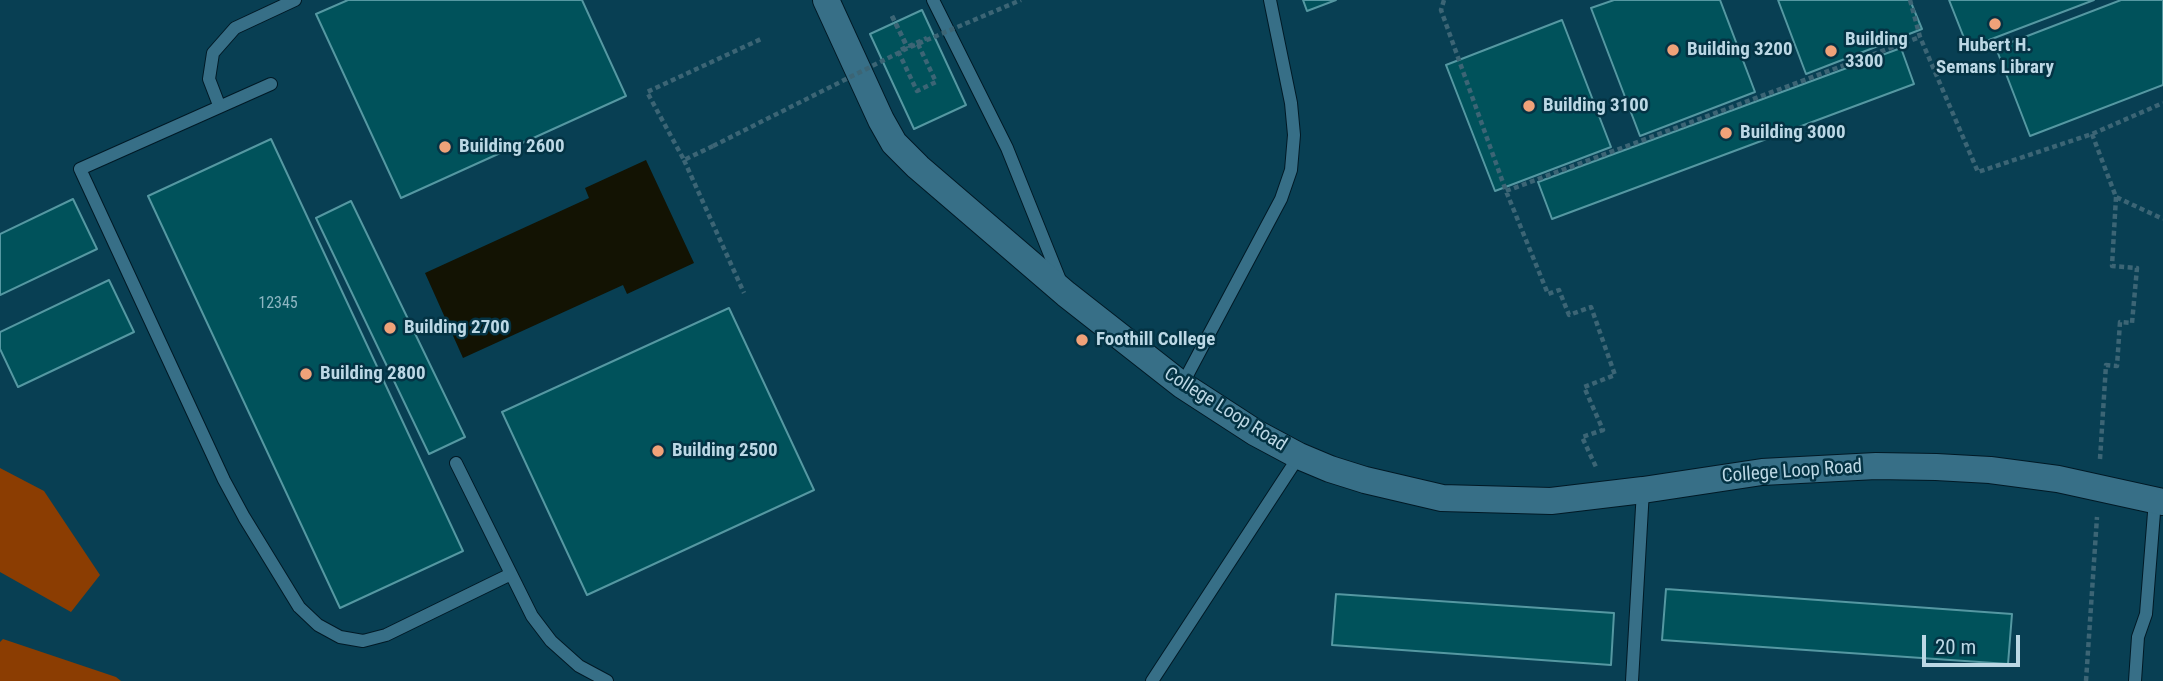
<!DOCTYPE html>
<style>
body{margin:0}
#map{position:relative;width:2163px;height:681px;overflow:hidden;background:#043344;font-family:"Roboto Condensed",sans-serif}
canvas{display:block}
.scale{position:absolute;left:1922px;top:635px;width:98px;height:32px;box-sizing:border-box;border:4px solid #bcd8e5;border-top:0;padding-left:9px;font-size:21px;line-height:24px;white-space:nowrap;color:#bcd8e5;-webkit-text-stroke:5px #043344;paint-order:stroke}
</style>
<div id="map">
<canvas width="2163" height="681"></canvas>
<div class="scale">20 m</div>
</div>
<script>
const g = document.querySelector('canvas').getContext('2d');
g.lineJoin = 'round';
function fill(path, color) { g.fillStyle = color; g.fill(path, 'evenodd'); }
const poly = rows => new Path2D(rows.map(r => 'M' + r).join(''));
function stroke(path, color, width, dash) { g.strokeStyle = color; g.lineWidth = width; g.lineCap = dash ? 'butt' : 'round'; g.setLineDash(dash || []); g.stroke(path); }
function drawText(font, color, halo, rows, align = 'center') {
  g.font = font + ' "Roboto Condensed",sans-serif'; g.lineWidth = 5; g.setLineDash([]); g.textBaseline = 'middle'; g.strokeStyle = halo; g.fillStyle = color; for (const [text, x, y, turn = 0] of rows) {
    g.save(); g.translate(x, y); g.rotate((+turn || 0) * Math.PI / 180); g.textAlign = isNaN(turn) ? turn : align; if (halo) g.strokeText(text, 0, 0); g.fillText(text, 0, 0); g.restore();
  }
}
fill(poly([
 [0,0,2163,0,2163,681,0,681]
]), '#083f53');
fill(poly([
 [0,468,44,491,100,575,71,612,0,572],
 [3,639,116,677,121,681,0,681,0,642]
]), '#8b3d02');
fill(poly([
 [646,160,694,263,627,294,623,285,463,358,425,273,589,198,585,188]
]), '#131303');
const building = poly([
 [348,0,582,0,626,96,401,198,316,14,348,0],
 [1303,0,1336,0,1307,11,1303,0],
 [1614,0,1720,0,1755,92,1640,136,1591,8,1614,0],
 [1778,0,1910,0,1922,29,1806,74,1778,0],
 [1949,0,2094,0,1968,48,1949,0],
 [2121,0,2163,0,2163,85,2030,136,1996,48,2121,0],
 [922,10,966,105,914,129,870,34,922,10],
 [1562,20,1611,147,1495,191,1446,65,1562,20],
 [1901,48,1914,84,1552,219,1538,182,1901,48],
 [271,139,463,551,340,608,148,196,271,139],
 [73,199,97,249,0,295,0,234,73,199],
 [351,201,465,437,429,454,316,218,351,201],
 [109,280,134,332,18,387,0,349,0,332,109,280],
 [729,308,814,490,587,595,502,412,729,308],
 [1666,589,2012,614,2008,664,1662,640,1666,589],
 [1336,594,1614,613,1611,665,1332,645,1336,594]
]);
fill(building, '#00525b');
stroke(building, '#5598a2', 2);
const lane = poly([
 [933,0,1007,148,1060,280],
 [271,84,80,169,224,480,244,517,299,607,318,625,340,637,363,641,386,635,511,574],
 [219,105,209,79,213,53,235,28,295,0],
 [1182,385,1281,199,1291,170,1294,135,1291,103,1270,0],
 [456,463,532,616,551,641,579,666,607,681],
 [1152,681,1299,456],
 [1632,681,1643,490],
 [2135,681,2138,637,2146,614,2155,500]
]);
const street = poly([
 [826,0,881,120,894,143,918,167,1066,294,1182,385,1256,433,1299,456,1330,469,1365,480,1442,498,1551,501,1643,490,1762,472,1876,466,1936,467,1990,470,2058,479,2163,502]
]);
stroke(lane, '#001925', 14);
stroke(street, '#001925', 28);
stroke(poly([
 [1444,0,1441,10,1506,191,1548,294,1559,290,1569,315,1591,307,1615,375,1584,387,1603,430,1582,437,1596,467],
 [1910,0,1920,37,1978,172,2092,134,2163,103],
 [892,16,907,47],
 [918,44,936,82,917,91,898,51,927,38],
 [2092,134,2116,197,2163,219],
 [713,146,684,160,647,92,761,39],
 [684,160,744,293],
 [1506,191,1920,37],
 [2100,459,2106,365,2117,366,2120,322,2132,323,2137,268,2112,266,2116,197],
 [2086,681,2097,517]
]), '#3c6575', 4.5, [5, 3.5]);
stroke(lane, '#376f87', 12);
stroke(street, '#376f87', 26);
stroke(poly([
 [892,16,908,48],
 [713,146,908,48,1021,0]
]), '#3c6575', 4.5, [5, 3.5]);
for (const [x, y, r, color] of [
 [1995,24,7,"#f0a279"],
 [1673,50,7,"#f0a279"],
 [1831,51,7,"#f0a279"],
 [1529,106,7,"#f0a279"],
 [1726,133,7,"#f0a279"],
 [445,147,7,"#f0a279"],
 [390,328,7,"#f0a279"],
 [1082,340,7,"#f0a279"],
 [306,374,7,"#f0a279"],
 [658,451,7,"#f0a279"]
]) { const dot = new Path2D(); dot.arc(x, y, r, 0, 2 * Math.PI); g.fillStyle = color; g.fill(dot); stroke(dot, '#043344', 2.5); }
drawText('16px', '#8db6c2', null, [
 ["12345",278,304]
]);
drawText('bold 19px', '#bcd8e5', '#043344', [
 ["Building",1845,40],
 ["3300",1845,62],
 ["Hubert H.",1995,46,"center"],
 ["Semans Library",1995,68,"center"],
 ["Building 3200",1687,50],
 ["Building 3100",1543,106],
 ["Building 3000",1740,133],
 ["Building 2600",459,147],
 ["Building 2700",404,328],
 ["Foothill College",1096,340],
 ["Building 2800",320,374],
 ["Building 2500",672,451]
], 'left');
drawText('19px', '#bcd8e5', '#043344', [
 ["College Loop Road",1225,410,32],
 ["College Loop Road",1792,472,-4]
]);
</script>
